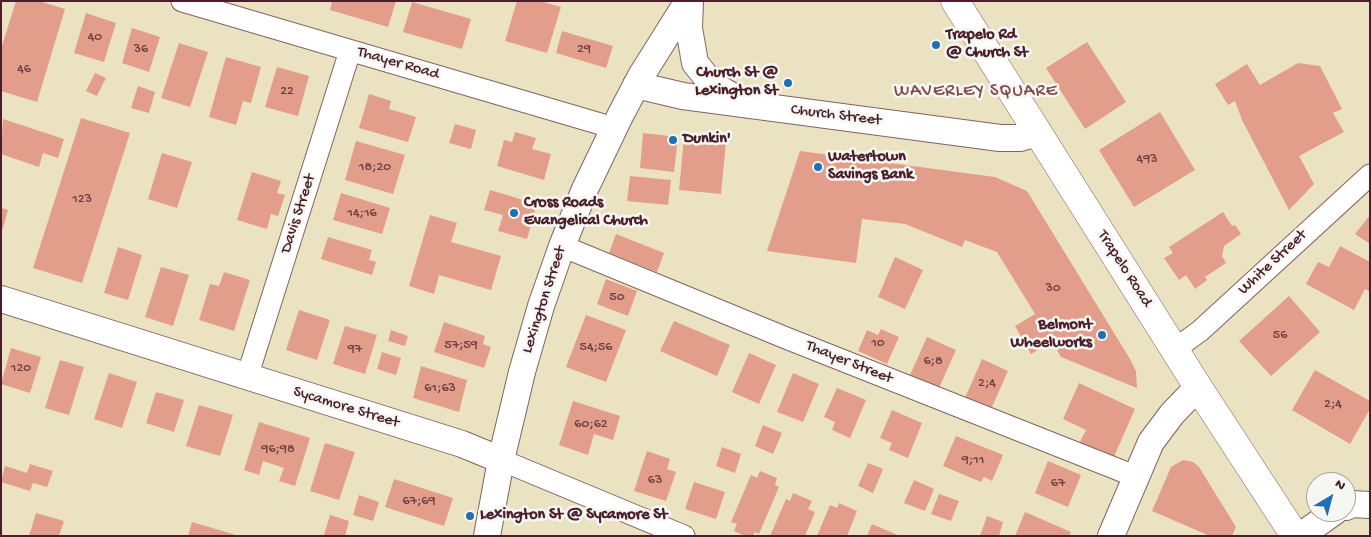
<!DOCTYPE html>
<style>
body{margin:0}
#map{position:relative;width:1371px;height:537px;overflow:hidden;background:#ebe2c2;font-family:"Gochi Hand",sans-serif}
canvas{display:block}
.frame{position:absolute;inset:0;border:2px solid #4a1f2b;pointer-events:none}
.north{position:absolute;left:1306px;top:472px;width:50px;height:50px;box-sizing:border-box;background:#f6f6f2;border:1px solid #b1a0a2;border-radius:50%;rotate:37deg;font-size:14px;font-weight:700;line-height:20px;text-align:center;color:#4a1f2b}
.north::after{content:'';display:block;margin:auto;width:18px;height:22px;background:#1f6fb2;clip-path:polygon(50% 0,100% 100%,50% 72%,0 100%)}
</style>
<div id="map">
<canvas width="1371" height="537"></canvas>
<div class="frame"></div>
<div class="north">N</div>
</div>
<script>
const g = document.querySelector('canvas').getContext('2d');
g.lineJoin = 'round';
function fill(path, color) { g.fillStyle = color; g.fill(path, 'evenodd'); }
const poly = rows => new Path2D(rows.map(r => 'M' + r).join(''));
function stroke(path, color, width, dash) { g.strokeStyle = color; g.lineWidth = width; g.lineCap = dash ? 'butt' : 'round'; g.setLineDash(dash || []); g.stroke(path); }
function drawText(font, color, halo, rows, align = 'center') {
  g.font = font + ' "Gochi Hand",sans-serif'; g.lineWidth = 5; g.setLineDash([]); g.textBaseline = 'middle'; g.strokeStyle = halo; g.fillStyle = color; for (const [text, x, y, turn = 0] of rows) {
    g.save(); g.translate(x, y); g.rotate((+turn || 0) * Math.PI / 180); g.textAlign = isNaN(turn) ? turn : align; if (halo) g.strokeText(text, 0, 0); g.fillText(text, 0, 0); g.restore();
  }
}
fill(poly([
 [16,1,39,1,65,9,37,102,1,91,1,49],
 [332,1,396,1,388,27,330,10],
 [517,1,540,1,561,7,547,53,505,41],
 [412,2,471,19,462,49,403,32],
 [86,13,116,23,104,62,74,53],
 [132,28,160,37,149,72,122,63],
 [562,31,613,46,606,68,556,53],
 [1087,42,1126,102,1085,129,1046,68],
 [179,43,208,52,190,107,161,98],
 [226,57,261,67,251,103,243,101,236,125,209,117],
 [1298,63,1320,66,1342,109,1333,113,1344,132,1299,156,1314,184,1289,210,1242,120,1235,101,1228,105,1215,84,1247,64,1260,85],
 [277,67,309,76,298,116,265,107],
 [95,73,106,78,97,96,86,91],
 [138,86,155,92,149,113,131,108],
 [369,94,391,101,389,109,416,117,408,142,359,128],
 [1160,112,1195,170,1134,207,1099,150],
 [81,118,130,133,82,283,33,268],
 [3,119,64,139,58,158,43,153,39,167,1,154],
 [455,124,476,130,471,149,449,143],
 [515,132,536,138,532,149,551,154,544,180,497,166,504,140,512,142],
 [643,133,678,137,674,172,640,168],
 [684,138,726,142,721,194,679,190],
 [356,141,405,155,393,194,345,180],
 [800,151,995,177,1027,191,1130,359,1136,371,1137,388,1061,357,1052,342,1031,354,1015,326,1035,314,997,252,965,240,962,247,905,224,862,219,856,263,767,251],
 [162,153,192,162,177,208,148,199],
 [252,172,281,181,277,193,285,195,278,216,271,214,267,229,237,220],
 [630,176,671,180,668,205,627,201],
 [490,190,537,204,527,239,498,231,503,215,484,210],
 [341,193,390,208,382,234,333,220],
 [1,208,8,210,2,231,1,231],
 [1223,212,1232,226,1235,225,1241,234,1224,246,1222,256,1226,263,1205,277,1207,280,1195,289,1186,275,1179,280,1164,258,1173,253,1169,247],
 [430,215,457,223,451,242,501,256,491,290,439,275,434,294,409,286],
 [1370,215,1370,244,1355,234],
 [616,234,664,253,657,272,609,253],
 [328,237,372,250,369,260,376,262,372,275,321,259],
 [1340,246,1370,262,1370,292,1365,289,1354,310,1306,284,1318,262,1329,267],
 [118,247,142,255,128,300,104,293],
 [895,257,923,270,905,309,878,297],
 [161,267,189,275,173,326,145,317],
 [224,272,250,280,234,331,199,320,210,284,219,286],
 [606,279,637,291,628,316,597,304],
 [1289,296,1320,332,1271,376,1239,341],
 [299,310,330,320,317,360,286,350],
 [586,315,626,330,606,382,566,367],
 [674,321,730,345,717,376,660,351],
 [444,322,485,336,483,344,491,347,484,368,434,352],
 [345,326,377,335,365,374,333,364],
 [881,329,899,337,887,364,858,351,867,330,878,335],
 [391,330,408,336,405,346,388,341],
 [927,337,956,350,939,388,910,375],
 [11,348,41,357,30,393,1,384],
 [382,352,401,358,396,375,377,369],
 [749,353,776,365,759,404,732,392],
 [982,359,1008,371,991,409,965,398],
 [60,360,84,367,69,415,45,408],
 [421,366,467,380,459,412,413,398],
 [1315,370,1370,401,1370,409,1350,444,1292,410],
 [109,373,137,382,122,428,94,419],
 [793,373,819,384,803,422,777,412],
 [1079,383,1135,409,1113,459,1079,444,1086,430,1063,419],
 [837,388,866,400,850,438,832,430,835,422,824,417],
 [156,392,184,400,174,432,146,423],
 [573,401,620,416,613,440,594,434,588,455,559,445],
 [199,405,233,415,220,456,186,446],
 [892,410,922,423,908,458,889,450,892,443,880,438],
 [259,422,310,438,295,486,279,481,284,468,263,461,259,475,244,470],
 [763,425,782,433,773,454,755,446],
 [956,436,1003,455,992,481,984,477,981,482,943,466],
 [325,443,355,452,339,500,310,491],
 [722,447,741,454,735,473,716,466],
 [647,451,670,459,667,469,676,472,666,501,634,491],
 [1183,460,1193,462,1199,467,1236,527,1232,536,1210,536,1152,511,1171,467],
 [1048,461,1081,475,1068,507,1035,493],
 [868,463,883,469,873,493,858,486],
 [30,464,53,471,47,487,33,483,30,491,1,482,5,466,27,473],
 [760,471,777,478,775,485,779,487,759,534,755,532,753,536,745,536,734,531,737,524,731,522,751,475,757,478],
 [394,479,453,498,444,526,385,507],
 [914,480,934,489,925,511,904,503],
 [694,482,725,492,716,519,685,509],
 [793,493,812,501,808,509,815,512,805,536,770,536,786,499,790,501],
 [939,494,959,501,951,521,931,514],
 [359,495,379,502,373,521,353,515],
 [839,503,857,511,847,536,817,536,830,505,837,508],
 [1025,512,1071,532,1069,536,1015,536],
 [36,513,64,521,59,536,29,536],
 [330,515,349,521,345,536,324,535],
 [987,516,1003,522,999,536,980,536],
 [192,522,236,535,236,536,188,536],
 [872,524,900,536,867,536]
]), '#e39e8b');
const minor = poly([
 [182,1,614,128],
 [562,246,786,338,1137,477],
 [1175,349,1200,331,1370,175],
 [247,377,350,51],
 [501,460,684,536]
]);
const tertiary = poly([
 [690,1,689,28,695,63,712,84,740,101],
 [636,85,683,96,1000,138,1020,138,1037,133],
 [1,299,462,444,501,460],
 [1346,507,1352,504,1370,505],
 [487,536,501,460,522,372,541,306,562,246,585,189,620,116,641,76,688,1],
 [1111,536,1151,442,1172,414,1198,387],
 [1300,536,1334,512]
]);
const primary = poly([
 [955,1,1198,387,1295,536]
]);
stroke(minor, '#826360', 23);
stroke(tertiary, '#826360', 28);
stroke(primary, '#826360', 29);
stroke(minor, '#fff', 21);
stroke(tertiary, '#fff', 26);
stroke(primary, '#fff', 28);
for (const [x, y, r, color] of [
 [936,45,5,"#1f6fb2"],
 [788,83,5,"#1f6fb2"],
 [673,140,5,"#1f6fb2"],
 [818,167,5,"#1f6fb2"],
 [514,213,5,"#1f6fb2"],
 [1102,335,5,"#1f6fb2"],
 [470,516,5,"#1f6fb2"]
]) { const dot = new Path2D(); dot.arc(x, y, r, 0, 2 * Math.PI); g.fillStyle = color; g.fill(dot); stroke(dot, '#f6f6f2', 2); }
drawText('14px', '#703f43', null, [
 ["40",95,38],
 ["36",141,50],
 ["29",584,50],
 ["46",24,70],
 ["22",287,92],
 ["493",1147,160],
 ["18;20",375,168],
 ["123",82,200],
 ["14;16",362,214],
 ["30",1053,289],
 ["50",617,298],
 ["56",1280,336],
 ["10",878,344],
 ["57;59",461,346],
 ["54;56",596,348],
 ["97",355,350],
 ["6;8",933,362],
 ["120",21,369],
 ["2;4",987,384],
 ["61;63",440,389],
 ["2;4",1333,405],
 ["60;62",591,425],
 ["96;98",278,450],
 ["9;11",973,461],
 ["63",655,481],
 ["67",1058,484],
 ["67;69",419,502]
]);
drawText('bold 16px', '#4a1f2b', '#f6f6f2', [
 ["Trapelo Rd",946,36],
 ["@ Church St",946,54],
 ["Church St @",778,74,"right"],
 ["Lexington St",778,92,"right"],
 ["Dunkin'",683,140],
 ["Watertown",828,158],
 ["Savings Bank",828,176],
 ["Cross Roads",524,204],
 ["Evangelical Church",524,222],
 ["Belmont",1092,326,"right"],
 ["Wheelworks",1092,344,"right"],
 ["Lexington St @ Sycamore St",480,516]
], 'left');
drawText('16px', '#4a1f2b', '#f6f6f2', [
 ["Thayer Road",398,64,16],
 ["Church Street",836,116,7],
 ["Davis Street",299,214,-72],
 ["White Street",1273,263,-43],
 ["Trapelo Road",1124,269,57],
 ["Lexington Street",545,300,-72],
 ["Thayer Street",849,363,22],
 ["Sycamore Street",346,408,17]
]);
g.letterSpacing = '1px';
drawText('18px', '#804b4d', '#f6f6f2', [
 ["WAVERLEY SQUARE",976,92]
]);
g.letterSpacing = '0px';
</script>
